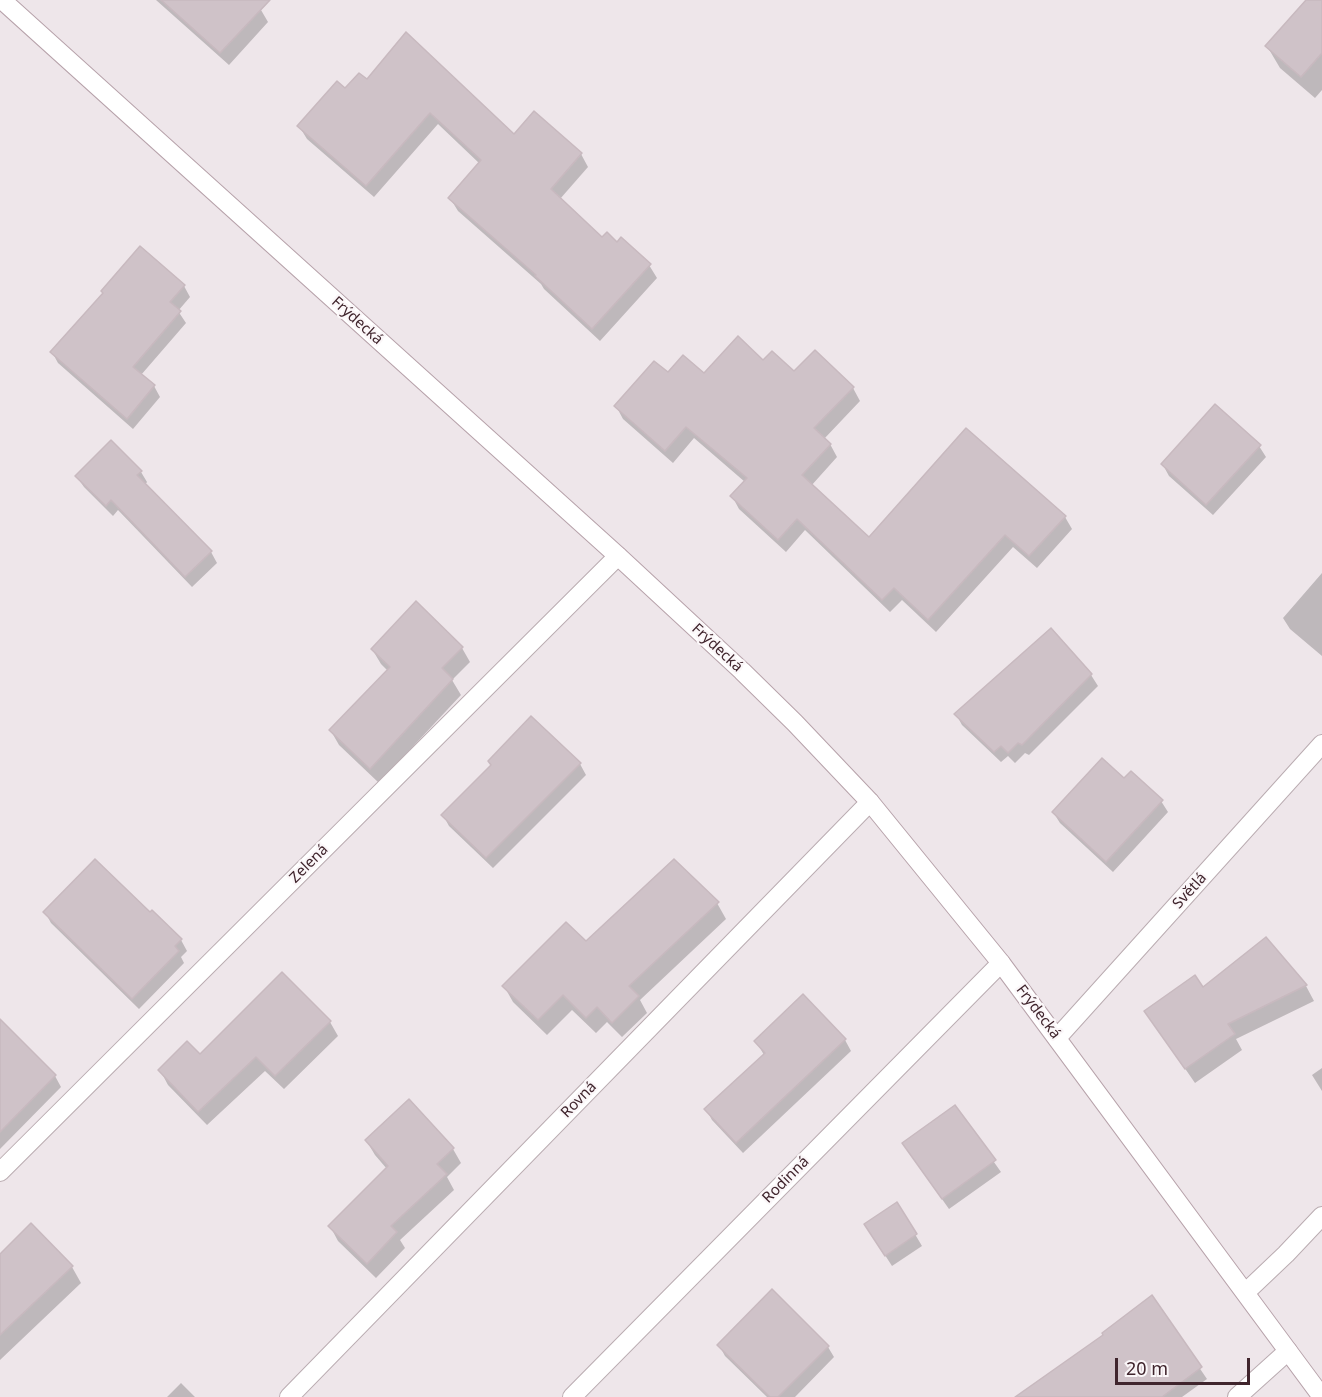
<!DOCTYPE html>
<meta charset="utf-8">
<style>
body{margin:0}
#map{position:relative;width:1322px;height:1397px;overflow:hidden;background:#eee6ea;font-family:"Noto Sans",sans-serif}
canvas{display:block}
.scale{position:absolute;left:1115px;top:1358px;width:135px;height:27px;box-sizing:border-box;border:3px solid #40252d;border-top:0;padding-left:8px;font-size:18px;line-height:21px;white-space:nowrap;color:#40252d;-webkit-text-stroke:4px #fbf7f9;paint-order:stroke}
</style>
<div id="map">
<canvas width="1322" height="1397"></canvas>
<div class="scale">20 m</div>
</div>
<script>
const g = document.querySelector('canvas').getContext('2d');
g.lineJoin = 'round';
function fill(path, color) { g.fillStyle = color; g.fill(path, 'evenodd'); }
const poly = rows => new Path2D(rows.map(r => 'M' + r).join(''));
function stroke(path, color, width, dash) { g.strokeStyle = color; g.lineWidth = width; g.lineCap = dash ? 'butt' : 'round'; g.setLineDash(dash || []); g.stroke(path); }
function drawText(font, color, halo, rows, align = 'center') {
  g.font = font + ' "Noto Sans",sans-serif'; g.lineWidth = 4.5; g.setLineDash([]); g.textBaseline = 'middle'; g.strokeStyle = halo; g.fillStyle = color; for (const [text, x, y, turn = 0] of rows) {
    g.save(); g.translate(x, y); g.rotate((+turn || 0) * Math.PI / 180); g.textAlign = isNaN(turn) ? turn : align; if (halo) g.strokeText(text, 0, 0); g.fillText(text, 0, 0); g.restore();
  }
}
fill(poly([
 [156,0,270,0,261,10,268,22,229,65],
 [1308,0,1322,0,1322,90,1315,98,1280,68,1267,46],
 [367,82,514,136,581,154,588,167,560,199,602,239,617,244,649,265,657,278,600,341,544,289,541,284,458,211,450,198,480,164,438,124,374,197,307,139,299,126,345,90],
 [140,248,184,286,190,297,178,311,186,323,141,375,154,386,160,397,133,429,58,363,52,352,104,294],
 [763,362,794,373,853,388,860,401,824,439,830,444,837,457,811,486,870,539,1065,517,1072,529,1037,568,1013,547,936,632,902,600,890,612,805,530,786,552,739,509,732,496,745,482,694,438,673,463,623,419,616,406,668,374,704,375],
 [1259,446,1266,457,1213,515,1169,476,1163,465],
 [141,472,147,482,145,485,211,552,217,563,192,587,118,510,113,516,84,487,77,477],
 [1322,573,1322,656,1290,629,1283,618],
 [1051,630,1091,675,1098,686,1029,755,1025,753,1015,763,1008,756,1001,762,962,725,956,714],
 [462,648,470,662,452,680,461,695,379,783,339,745,331,731,388,671,381,664,372,649],
 [580,764,586,775,493,868,449,826,443,815],
 [1161,801,1168,812,1113,872,1060,823,1053,812],
 [717,903,726,919,640,1000,647,1013,622,1037,607,1022,596,1033,572,1010,547,1035,513,1002,504,986,586,943],
 [45,912,152,912,181,940,187,951,181,957,184,963,139,1009,51,923],
 [1266,939,1306,986,1314,1001,1236,1039,1242,1050,1195,1083,1146,1012,1203,990],
 [803,996,845,1040,851,1051,743,1153,712,1120,706,1109,764,1055,756,1041],
 [330,1022,338,1036,284,1089,265,1071,207,1125,168,1085,160,1070,199,1056],
 [11,1032,55,1076,61,1087,0,1149,0,1044],
 [1322,1068,1322,1091,1312,1075],
 [955,1107,1001,1172,949,1209,910,1154],
 [366,1140,453,1149,461,1163,447,1177,454,1190,400,1240,405,1248,376,1278,338,1241,330,1226,387,1169,375,1155],
 [897,1204,922,1246,892,1266,872,1235],
 [31,1225,72,1267,81,1283,0,1360,0,1280],
 [1152,1298,1207,1379,1182,1397,1036,1397,1105,1335],
 [719,1345,828,1347,834,1357,795,1397,767,1397,725,1356],
 [181,1383,195,1397,167,1397]
]), '#0003');
const building = poly([
 [161,0,270,0,220,53,161,0],
 [1306,0,1322,0,1322,53,1301,77,1265,46,1306,0],
 [406,32,514,134,534,111,582,153,551,189,602,237,607,232,617,242,621,237,651,264,592,329,535,276,536,275,448,198,481,160,430,113,366,186,297,126,337,81,345,88,359,73,367,79,406,32],
 [140,246,185,285,170,302,181,311,133,367,155,385,127,419,50,352,103,293,101,291,140,246],
 [738,336,763,360,772,351,794,371,815,350,854,387,814,428,831,444,802,475,869,537,966,428,1066,516,1029,556,1005,535,928,620,894,588,882,600,797,519,778,540,730,496,747,478,686,427,665,451,614,406,654,361,668,372,683,355,704,373,738,336],
 [1215,404,1261,445,1206,505,1161,464,1215,404],
 [111,440,142,471,137,475,212,551,185,577,111,500,106,506,75,476,111,440],
 [416,601,463,647,442,668,453,679,370,769,329,730,390,667,371,649,416,601],
 [1051,628,1092,674,1022,745,1018,743,1008,753,1001,746,994,752,954,714,1051,628],
 [531,716,581,763,486,858,441,815,491,765,488,761,531,716],
 [1102,758,1124,778,1131,771,1163,800,1106,862,1052,812,1102,758],
 [95,859,150,912,152,910,182,939,175,946,179,951,132,999,43,912,95,859],
 [674,859,719,902,629,986,639,996,612,1023,597,1007,586,1018,563,995,538,1020,502,986,566,922,586,941,674,859],
 [1266,937,1307,985,1228,1024,1235,1034,1185,1069,1144,1011,1195,975,1203,987,1266,937],
 [282,972,331,1021,275,1076,256,1057,198,1112,158,1070,187,1041,200,1054,282,972],
 [803,994,846,1039,736,1143,704,1109,765,1053,754,1041,803,994],
 [0,1019,56,1075,0,1132,0,1019],
 [409,1099,454,1148,437,1164,447,1174,391,1226,397,1232,367,1264,328,1226,388,1166,365,1140,409,1099],
 [955,1105,996,1160,942,1199,902,1143,955,1105],
 [897,1202,917,1234,885,1256,864,1224,897,1202],
 [31,1223,73,1266,0,1335,0,1254,31,1223],
 [772,1289,829,1346,778,1397,770,1397,717,1345,772,1289],
 [1152,1295,1202,1367,1162,1397,1015,1397,1103,1335,1102,1333,1152,1295]
]);
fill(building, '#cfc2c8');
stroke(building, '#c8b9bf', 1.5);
const street = poly([
 [1057,1038,1322,744],
 [0,1172,618,556],
 [1246,1292,1286,1254,1322,1216],
 [289,1397,870,802],
 [572,1397,1001,963],
 [1237,1397,1288,1351]
]);
const secondary = poly([
 [2,0,618,556,742,671,795,723,870,802,1001,963,1322,1397]
]);
stroke(street, '#baacb1', 20);
stroke(secondary, '#b7a2aa', 20);
stroke(street, '#fff', 18);
stroke(secondary, '#fff', 18);
drawText('15px', '#40252d', '#fbf7f9', [
 ["Frýdecká",357,321,42],
 ["Frýdecká",717,648,43],
 ["Zelená",309,864,-45],
 ["Světlá",1190,891,-48],
 ["Frýdecká",1038,1012,53],
 ["Rovná",579,1100,-46],
 ["Rodinná",786,1180,-45]
]);
</script>
